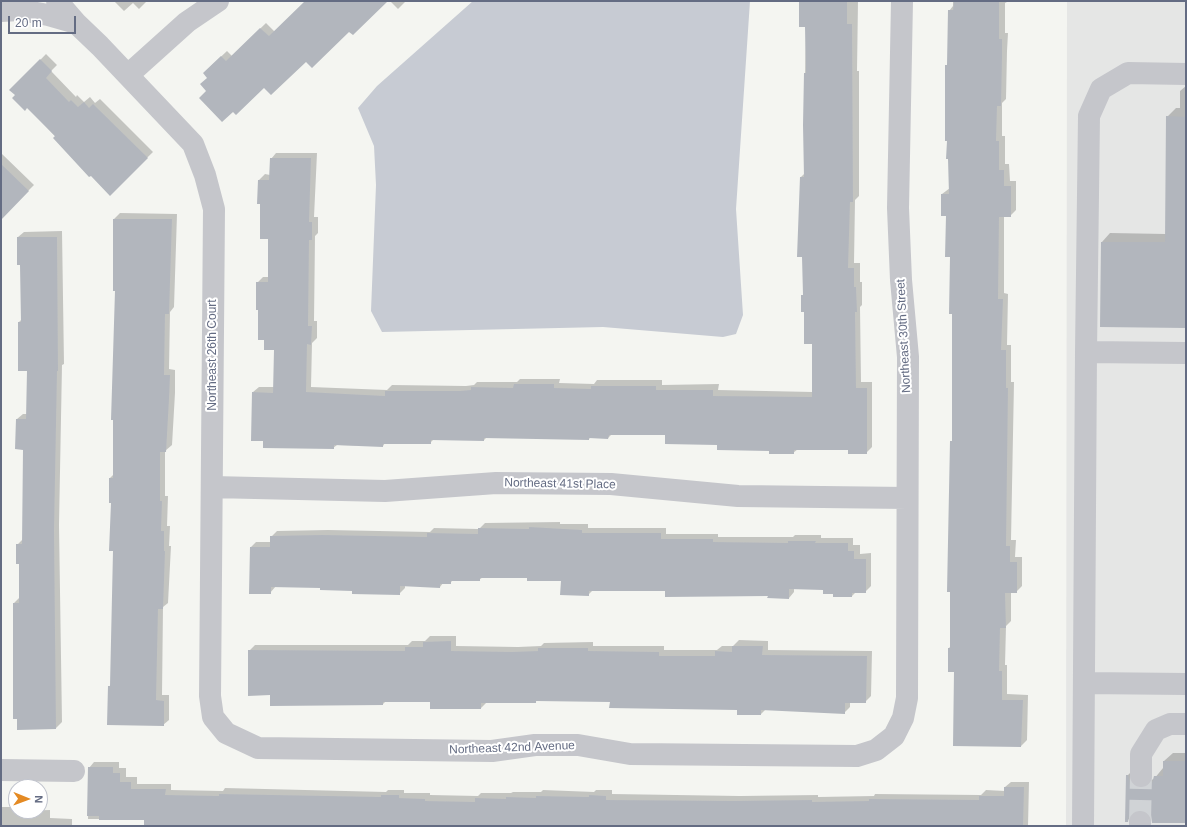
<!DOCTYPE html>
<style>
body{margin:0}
#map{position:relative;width:1187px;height:827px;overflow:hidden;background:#f4f5f1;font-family:Helvetica,sans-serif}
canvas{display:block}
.frame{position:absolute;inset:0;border:2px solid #646c83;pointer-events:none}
.north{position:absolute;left:8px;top:779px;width:40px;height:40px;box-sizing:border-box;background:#fff;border:1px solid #c1c4cd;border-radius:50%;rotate:91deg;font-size:11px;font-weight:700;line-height:16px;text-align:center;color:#646c83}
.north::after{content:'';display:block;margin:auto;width:14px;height:18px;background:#e48a23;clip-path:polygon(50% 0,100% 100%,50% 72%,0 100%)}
.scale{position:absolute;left:8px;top:16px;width:68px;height:18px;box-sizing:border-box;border:2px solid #646c83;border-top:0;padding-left:5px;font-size:12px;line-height:14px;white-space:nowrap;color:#646c83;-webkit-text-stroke:3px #fff;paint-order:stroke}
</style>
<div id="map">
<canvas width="1187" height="827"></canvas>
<div class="frame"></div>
<div class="north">N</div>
<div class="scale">20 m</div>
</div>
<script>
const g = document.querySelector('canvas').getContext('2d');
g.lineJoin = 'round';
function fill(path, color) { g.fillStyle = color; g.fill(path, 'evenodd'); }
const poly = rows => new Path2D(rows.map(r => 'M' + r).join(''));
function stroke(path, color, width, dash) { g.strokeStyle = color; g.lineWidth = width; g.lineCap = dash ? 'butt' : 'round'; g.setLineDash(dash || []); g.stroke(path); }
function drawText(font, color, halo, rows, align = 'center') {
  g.font = font + ' Helvetica,sans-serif'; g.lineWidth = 4; g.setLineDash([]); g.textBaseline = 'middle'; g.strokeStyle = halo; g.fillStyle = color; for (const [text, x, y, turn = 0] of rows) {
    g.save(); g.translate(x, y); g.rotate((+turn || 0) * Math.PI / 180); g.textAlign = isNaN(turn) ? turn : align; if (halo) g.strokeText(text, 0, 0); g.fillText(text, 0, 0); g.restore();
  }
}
fill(poly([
 [1067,1,1186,1,1186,826,1066,826]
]), '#e5e6e5');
fill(poly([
 [473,1,750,1,736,209,743,315,736,334,723,337,603,327,382,332,371,311,376,185,374,146,358,108,377,86]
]), '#c7cbd3');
fill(poly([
 [114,1,147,1,139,9,133,3,124,11],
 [306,1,387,1,306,60,264,87,208,91,210,67,227,51,232,56,266,23,275,32],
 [390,1,406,1,398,9],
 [800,1,858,1,857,71,859,71,859,196,855,200,854,263,860,263,860,282,862,282,862,305,860,307,861,382,872,382,872,447,866,453,849,449,798,449,793,453,718,444,666,434,612,434,608,438,591,437,589,439,487,437,484,440,434,439,430,443,385,443,383,446,337,445,333,448,264,440,253,392,259,387,274,387,275,349,266,339,259,339,257,283,263,277,269,277,269,238,261,203,259,180,265,174,270,175,271,159,276,153,317,153,314,217,318,217,318,233,315,236,314,321,317,321,317,338,312,343,311,387,387,390,392,385,466,386,474,385,477,382,517,382,520,379,560,379,559,383,594,384,597,380,662,380,662,385,719,384,718,390,813,392,813,343,802,296,804,294,801,177,805,173,804,125,806,26,800,26],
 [953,1,1009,1,1005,3,1005,33,1008,33,1007,51,1006,99,1002,103,1002,136,1005,136,1005,164,1009,164,1010,181,1016,181,1016,210,1010,216,1004,216,1004,293,1008,294,1007,345,1011,345,1011,382,1014,382,1011,540,1016,540,1015,557,1022,557,1022,586,1016,592,1011,592,1011,621,1006,626,1005,665,1007,665,1007,694,1028,695,1027,740,1021,746,954,745,955,671,949,648,951,646,953,313,951,256,947,215,942,194,950,188,949,11,953,6],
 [46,54,57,65,51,71,76,97,77,95,84,102,90,97,95,103,100,99,153,152,110,194,11,90],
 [1186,86,1186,327,1102,242,1110,233,1166,234,1167,117,1176,108,1180,108,1180,91],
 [1,153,34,185,1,218],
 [120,213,177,214,174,307,170,312,169,369,175,370,175,393,172,445,165,451,165,496,168,496,167,526,170,526,169,546,171,546,168,603,163,607,162,695,169,695,169,720,163,725,109,687,111,684,114,550,110,478,114,474,116,290,114,267,114,219],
 [62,231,64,364,62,365,59,525,62,722,56,728,18,729,14,603,20,597,20,563,17,545,23,539,24,449,17,419,23,414,28,414,28,370,19,322,22,319,21,264,18,237,24,232],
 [560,522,560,524,588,524,588,528,666,528,666,534,718,534,718,537,793,537,795,535,821,535,821,538,853,538,853,545,860,545,860,554,871,553,871,586,865,592,856,592,852,596,834,593,824,589,794,588,794,592,789,598,769,595,666,590,593,590,588,595,562,580,528,577,483,577,479,580,453,580,450,583,443,583,440,587,405,585,405,588,399,594,322,587,276,586,270,593,251,547,256,542,271,542,271,537,277,531,328,530,430,532,434,528,479,529,485,523],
 [430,636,456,636,456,646,518,647,541,646,544,643,593,642,593,646,664,646,664,650,717,650,722,646,733,646,739,640,768,641,768,650,872,651,871,696,865,702,850,702,850,707,844,713,766,709,761,714,738,709,611,701,538,700,535,702,487,702,481,708,431,701,386,701,383,704,249,651,255,645,408,645,412,641,425,641],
 [1173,753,1186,753,1186,822,1151,815,1146,810,1137,810,1127,821,1127,776,1136,767,1151,780,1154,779,1163,768,1164,761],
 [94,762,119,762,119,768,126,768,126,777,137,777,137,784,171,784,171,790,223,791,225,788,386,792,388,790,404,790,404,793,430,793,430,795,478,796,481,793,511,793,513,792,541,792,543,790,594,792,596,790,612,790,612,794,740,796,818,795,818,797,874,796,875,794,981,795,986,790,1005,791,1005,787,1011,782,1029,782,1028,826,145,826,145,819,88,819,89,768],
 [1,807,12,807,12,810,16,811,50,810,50,818,72,819,72,826,1,826]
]), '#0003');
fill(poly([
 [305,1,388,1,353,35,349,32,312,68,306,62,271,95,264,88,236,115,233,112,222,122,199,98,206,91,200,84,207,78,203,73,221,56,226,61,260,28,269,36],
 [954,1,999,1,999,39,1002,39,1002,58,1001,106,997,106,996,141,999,141,999,170,1004,170,1004,186,1011,186,1011,217,999,217,998,299,1003,299,1001,350,1006,350,1006,388,1008,388,1006,546,1010,546,1010,562,1017,562,1017,593,1005,593,1006,628,1000,628,999,671,1002,671,1002,700,1023,700,1021,747,953,746,954,672,948,672,948,648,950,648,950,592,947,592,950,441,952,441,952,314,949,314,950,257,945,257,946,216,941,216,941,194,949,194,948,159,946,159,947,141,945,141,945,65,947,65,948,10,953,10],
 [799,2,847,2,847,24,852,24,853,202,850,202,848,268,854,268,854,287,856,287,857,312,855,312,856,388,867,388,867,454,848,454,848,450,794,450,794,454,769,454,769,451,717,450,717,445,665,444,665,435,609,435,608,439,589,438,589,440,484,438,484,441,431,440,431,444,383,444,383,447,334,445,334,449,263,448,263,441,251,441,252,392,273,393,274,350,264,350,264,340,258,340,258,310,256,310,256,282,268,282,268,239,260,239,260,204,257,204,258,180,269,180,270,158,311,158,309,222,312,222,312,240,309,240,308,326,312,326,311,345,307,344,306,392,385,396,385,391,460,391,471,390,471,387,513,388,514,384,554,384,554,388,591,389,591,386,656,386,656,390,713,390,713,396,812,397,812,344,804,344,804,312,801,312,801,295,803,295,802,257,797,257,800,177,804,177,803,125,804,73,806,73,805,27,799,27],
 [40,59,52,71,46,78,69,102,71,100,78,107,84,102,89,108,93,104,148,158,110,196,91,176,89,177,53,138,55,136,27,108,25,111,12,98,15,95,9,90],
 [1166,116,1186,117,1186,328,1100,327,1101,242,1165,242],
 [1,164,29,191,1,220],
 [113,219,172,219,169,314,165,314,164,375,170,375,169,399,166,452,160,452,160,501,162,501,161,531,164,531,164,551,165,551,163,609,158,609,156,700,164,701,164,726,107,725,108,686,110,686,113,551,109,551,111,503,109,503,109,478,113,478,113,420,111,420,115,291,113,291],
 [17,237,57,237,58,371,57,371,54,531,56,729,17,730,17,719,13,719,13,603,19,603,19,564,16,564,16,544,22,544,23,450,15,449,16,419,26,419,27,371,18,371,18,322,21,322,20,265,17,265],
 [529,527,582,530,582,533,661,533,661,539,713,539,713,542,788,543,788,541,816,541,815,543,848,543,848,551,854,551,854,559,866,559,866,593,852,593,852,597,833,597,833,594,823,594,823,590,789,589,789,599,767,598,768,596,665,597,665,591,589,591,589,596,560,595,561,581,527,581,527,578,480,578,480,581,451,581,451,584,440,584,440,588,400,586,400,595,352,594,352,591,320,590,320,588,271,587,271,594,249,594,250,547,270,547,270,536,322,535,427,537,427,533,478,534,478,528,529,529],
 [451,641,451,651,512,652,538,651,538,648,588,648,588,651,659,652,659,656,715,656,715,651,732,652,732,646,763,646,762,655,867,656,866,703,845,703,845,714,761,710,761,715,737,715,737,710,609,708,610,702,536,701,536,703,481,703,481,709,430,709,430,702,383,702,383,705,270,706,270,695,248,696,248,650,405,651,405,647,423,647,423,642],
 [1163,761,1186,761,1186,823,1152,823,1151,815,1146,811,1140,810,1133,811,1129,816,1128,822,1125,822,1126,775,1128,775,1130,782,1135,787,1141,788,1147,787,1152,783,1154,776,1163,776],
 [88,767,113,767,113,773,120,773,120,782,131,782,131,789,166,789,165,795,219,796,219,794,381,797,381,795,399,795,399,798,425,799,425,801,475,802,475,798,506,799,506,797,536,798,536,796,589,797,589,795,606,796,606,800,733,801,812,800,812,802,869,801,869,799,979,800,979,796,1004,796,1004,787,1024,787,1023,826,144,826,144,820,99,820,99,816,87,816]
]), '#b2b6bd');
stroke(poly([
 [1140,822,1141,776]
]), '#d0d3d6', 22, [22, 11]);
stroke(poly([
 [57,1,76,23,100,46,193,144,205,175,214,209,210,696,213,717,226,733,258,748,492,751,535,745,578,745,630,754,857,756,876,750,894,736,903,718,907,698,908,357,901,280,898,208,902,1],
 [1,11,20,10,48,15,76,23],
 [128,75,187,22,218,1],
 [1086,352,1186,353],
 [212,487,385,491,496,483,611,484,738,496,907,498],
 [1084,683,1186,684],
 [1,770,74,771],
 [1141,776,1141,754,1156,730,1170,724,1186,724],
 [1083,826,1086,352,1089,116,1101,89,1128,73,1186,74],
 [1140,826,1140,822]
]), '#c5c6cb', 22);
drawText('12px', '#646c83', '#fff', [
 ["Northeast 30th Street",904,336,-93],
 ["Northeast 26th Court",213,355,-90],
 ["Northeast 41st Place",560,484,1],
 ["Northeast 42nd Avenue",512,748,-2]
]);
</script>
